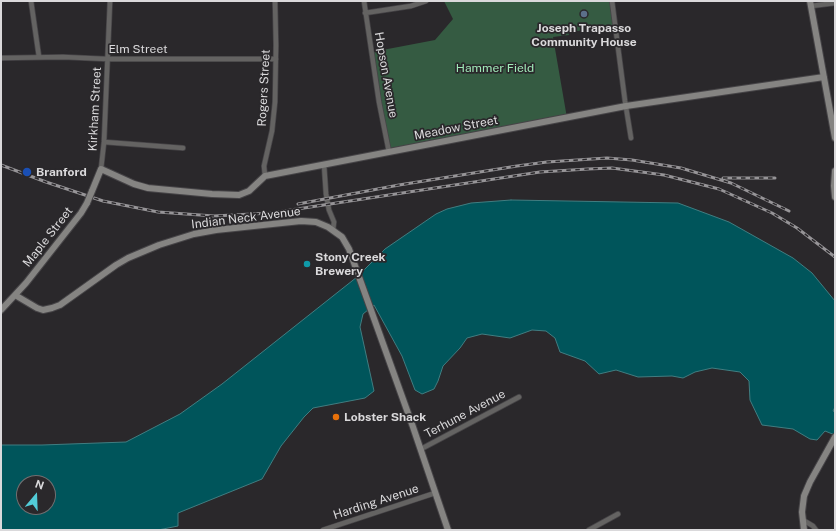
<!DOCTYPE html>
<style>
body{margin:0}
#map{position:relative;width:836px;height:531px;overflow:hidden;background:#2a282b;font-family:"Public Sans",sans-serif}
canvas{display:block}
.frame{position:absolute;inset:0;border:2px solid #dad9db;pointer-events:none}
.north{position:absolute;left:16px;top:475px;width:40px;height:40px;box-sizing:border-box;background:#2a282b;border:1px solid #706f71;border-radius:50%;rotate:19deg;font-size:11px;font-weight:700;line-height:16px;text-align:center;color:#dad9db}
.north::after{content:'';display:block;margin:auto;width:14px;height:18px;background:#52cbd7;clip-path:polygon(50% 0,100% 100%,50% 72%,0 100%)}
</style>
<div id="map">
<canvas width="836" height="531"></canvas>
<div class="frame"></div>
<div class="north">N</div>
</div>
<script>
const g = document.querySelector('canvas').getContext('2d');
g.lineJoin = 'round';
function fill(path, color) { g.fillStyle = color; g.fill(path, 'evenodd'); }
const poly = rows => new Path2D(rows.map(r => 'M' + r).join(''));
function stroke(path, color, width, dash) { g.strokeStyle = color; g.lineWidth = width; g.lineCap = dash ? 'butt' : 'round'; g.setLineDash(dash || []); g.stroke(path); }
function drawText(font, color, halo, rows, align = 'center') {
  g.font = font + ' "Public Sans",sans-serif'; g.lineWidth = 3.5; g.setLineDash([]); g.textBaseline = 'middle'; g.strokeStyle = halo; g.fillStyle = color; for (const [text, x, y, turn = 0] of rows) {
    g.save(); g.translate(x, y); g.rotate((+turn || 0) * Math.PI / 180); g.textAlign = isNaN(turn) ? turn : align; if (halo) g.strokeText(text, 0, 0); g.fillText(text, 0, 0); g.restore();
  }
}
fill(poly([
 [444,1,612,1,615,27,568,32,569,35,553,37,567,118,389,152,372,52,435,40,453,19]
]), '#355b42');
const water = poly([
 [511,200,678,203,729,222,793,258,812,273,835,301,835,407,833,411,835,412,835,435,825,431,817,440,810,439,793,429,762,425,750,400,749,381,740,372,712,368,695,372,683,378,672,376,638,377,616,370,599,374,585,361,560,352,555,338,546,331,532,330,510,338,482,334,467,338,460,348,443,366,438,381,434,389,422,394,415,390,402,356,374,305,363,314,360,327,374,391,365,398,313,408,304,417,281,446,262,479,178,513,178,526,158,530,1,530,1,445,42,445,126,442,180,414,222,384,357,277,385,249,436,214,447,209,471,203,511,200],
 [24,483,48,483,48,507,24,507,24,483]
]);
fill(water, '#00555b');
stroke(water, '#417d81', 1);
const street = poly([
 [31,1,39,57],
 [364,1,379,102,389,152],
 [612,1,625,101,631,138],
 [811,6,835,3],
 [365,13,411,6,426,1],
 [1,58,63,57,107,59,276,59],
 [104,142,183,148],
 [324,164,326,194,329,210,334,222,333,230],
 [101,169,104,142,110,1],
 [265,176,264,166,272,131,275,102,276,45,275,1],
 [421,449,519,397],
 [803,520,813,526,816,530],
 [323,530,435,493],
 [589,530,618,514]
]);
const secondary = poly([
 [810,1,835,138],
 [835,171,834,186,835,197],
 [92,191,101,169,134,184,148,188,212,194,239,195,249,191,265,176,626,106,824,77],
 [15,295,37,308,43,310,52,308,60,305,116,265,128,258,159,245,194,234,216,230,301,221,316,222,328,227,342,237,349,249,413,427,448,530],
 [1,310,26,283,81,213,87,203],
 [804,530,802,512,804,496,810,482,835,437]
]);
stroke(street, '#464447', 6);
stroke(secondary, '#464447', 8);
stroke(street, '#646362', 4.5);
stroke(secondary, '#858482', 6);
const rail = poly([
 [1,165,46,182,103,201,158,212,214,216,271,213,540,172,588,169,612,168,664,175,719,189,772,213,797,228,835,257],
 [723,178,775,178],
 [298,204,399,185,517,166,547,162,607,158,632,160,681,168,731,183,789,211]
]);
stroke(rail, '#969497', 3);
stroke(rail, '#2a282b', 1.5, [4.5]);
const secondaryBridge = poly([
 [87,203,92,191]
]);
stroke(secondaryBridge, '#464447', 8, []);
stroke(secondaryBridge, '#858482', 6);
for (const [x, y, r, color] of [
 [584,14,4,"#5c6f8a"],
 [27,172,5,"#1a4fb4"],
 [307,264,4,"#0f9aa8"],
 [336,417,4,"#e8710a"]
]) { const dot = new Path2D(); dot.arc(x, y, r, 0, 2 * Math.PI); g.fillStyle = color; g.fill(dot); stroke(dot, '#2a282b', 1.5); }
drawText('bold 12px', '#dad9db', '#2a282b', [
 ["Joseph Trapasso",584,28,"center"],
 ["Community House",584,42,"center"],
 ["Branford",36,172],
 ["Stony Creek",315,257],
 ["Brewery",315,271],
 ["Lobster Shack",344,417]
], 'left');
drawText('12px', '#dad9db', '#2a282b', [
 ["Elm Street",138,49],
 ["Hopson Avenue",386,75,80],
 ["Rogers Street",264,88,-87],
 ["Kirkham Street",95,109,-87],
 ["Meadow Street",456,128,-11],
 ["Indian Neck Avenue",246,218,-7],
 ["Maple Street",48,237,-52],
 ["Terhune Avenue",465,414,-28],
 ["Harding Avenue",376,502,-18]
]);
drawText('12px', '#a0e9b8', '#2a282b', [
 ["Hammer Field",495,68]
]);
</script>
